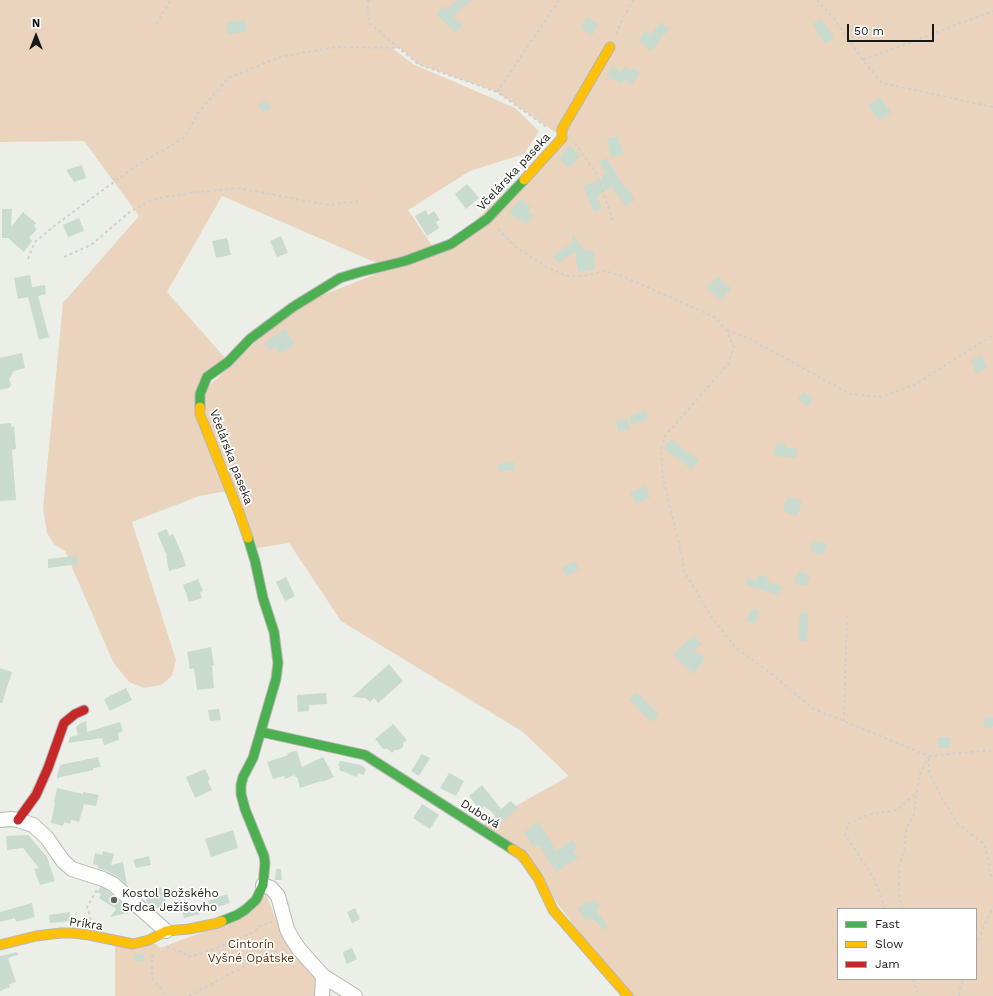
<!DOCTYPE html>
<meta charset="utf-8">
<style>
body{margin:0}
#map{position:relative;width:993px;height:996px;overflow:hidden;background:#ecefe8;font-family:"Work Sans",sans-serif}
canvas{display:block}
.legend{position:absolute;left:837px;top:908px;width:140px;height:72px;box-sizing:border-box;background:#fff;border:1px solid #a3a3a1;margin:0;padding:5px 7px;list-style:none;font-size:12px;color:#181915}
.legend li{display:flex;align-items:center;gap:8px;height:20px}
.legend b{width:20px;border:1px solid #a3a3a1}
.north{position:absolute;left:16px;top:16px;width:40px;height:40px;-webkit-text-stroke:3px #fff;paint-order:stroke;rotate:0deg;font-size:11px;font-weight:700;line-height:16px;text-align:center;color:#181915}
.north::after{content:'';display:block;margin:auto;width:14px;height:18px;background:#181915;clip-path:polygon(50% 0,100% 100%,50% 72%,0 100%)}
.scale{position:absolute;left:847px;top:24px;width:87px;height:18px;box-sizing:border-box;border:2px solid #181915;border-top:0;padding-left:5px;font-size:12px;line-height:14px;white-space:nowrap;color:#181915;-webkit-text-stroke:3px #fff;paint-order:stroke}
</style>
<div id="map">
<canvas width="993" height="996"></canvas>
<ul class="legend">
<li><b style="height:5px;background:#4caf50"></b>Fast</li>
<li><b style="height:5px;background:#ffc107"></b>Slow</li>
<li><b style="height:5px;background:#c62828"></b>Jam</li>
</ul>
<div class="north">N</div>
<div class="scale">50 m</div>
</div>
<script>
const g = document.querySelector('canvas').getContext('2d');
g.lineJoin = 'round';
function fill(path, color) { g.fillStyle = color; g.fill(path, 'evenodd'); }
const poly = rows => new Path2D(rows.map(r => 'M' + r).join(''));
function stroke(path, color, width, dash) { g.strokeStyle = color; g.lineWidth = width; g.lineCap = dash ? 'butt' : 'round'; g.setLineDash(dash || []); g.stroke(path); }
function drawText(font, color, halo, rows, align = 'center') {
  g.font = font + ' "Work Sans",sans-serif'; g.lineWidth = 3.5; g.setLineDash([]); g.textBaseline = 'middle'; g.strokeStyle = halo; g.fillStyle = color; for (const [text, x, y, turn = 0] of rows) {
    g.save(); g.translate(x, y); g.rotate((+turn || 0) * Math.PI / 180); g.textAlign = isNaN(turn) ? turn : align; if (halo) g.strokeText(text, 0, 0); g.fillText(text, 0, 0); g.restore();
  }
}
fill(poly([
 [0,0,993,0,993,996,628,996,538,878,478,827,569,776,523,732,341,621,289,543,251,549,200,394,293,307,451,244,562,137,497,92,418,64,400,48,392,48,413,64,515,108,539,131,524,154,470,171,408,210,433,247,379,264,222,196,167,292,225,358,197,389,227,491,199,496,132,522,176,660,172,676,161,685,144,688,129,682,113,662,65,551,54,544,47,533,43,509,63,303,139,216,84,141,0,142],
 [838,909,976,909,976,979,838,979],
 [266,894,281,932,316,971,322,996,115,996,115,941,156,944,160,948,208,930]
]), '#ead4bd');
fill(poly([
 [458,0,472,0,453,16,462,25,455,32,436,14,443,6,446,10],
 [587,17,599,24,592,35,581,28],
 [820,19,821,21,822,20,834,38,825,44,813,24],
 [245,20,247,32,228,34,226,22],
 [661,22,669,29,651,51,638,40,646,31,650,35],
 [612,66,621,72,624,67,631,70,633,68,640,72,632,85,624,80,621,84,606,76],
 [879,97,891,112,880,121,868,106],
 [266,100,271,108,264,113,258,105],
 [617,136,619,144,621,144,623,155,610,156,607,138],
 [570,145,580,157,568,168,559,158],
 [607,158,624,187,626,186,635,200,626,206,612,187,597,196,602,209,594,212,583,186,603,179,601,176,606,174,599,162],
 [82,165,86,178,74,182,66,170],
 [467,184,479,198,466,209,455,194],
 [521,199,531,208,528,211,534,216,526,224,521,219,518,221,509,212],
 [2,209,12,209,11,227,23,212,36,223,34,226,37,229,29,238,32,241,24,252,8,238,2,238],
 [426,210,428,215,434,211,440,220,436,222,439,228,427,236,415,216],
 [79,218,84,231,68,237,63,225],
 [572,233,584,250,594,251,595,269,578,272,575,252,558,263,553,256,573,242],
 [281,236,288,253,277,257,270,241],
 [227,238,231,255,216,258,212,241],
 [30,275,32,287,45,285,46,294,38,296,49,337,39,340,28,297,18,299,14,278],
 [717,277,731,288,721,300,707,288],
 [285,329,295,344,280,354,276,347,270,350,264,343],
 [22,353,25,368,14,371,9,379,11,385,9,388,0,390,0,358],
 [982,355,987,368,976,373,971,360],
 [804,392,813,399,808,406,798,399],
 [646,410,648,419,632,425,629,416],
 [627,418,630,429,618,432,616,421],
 [11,423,11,427,14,426,16,449,12,450,16,500,0,501,0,424],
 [671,439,698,460,692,469,664,448],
 [777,443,786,445,785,448,797,448,796,458,773,456],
 [513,461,515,470,499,472,498,464],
 [645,486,650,497,636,504,630,493],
 [788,497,802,501,797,516,783,511],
 [167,529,169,536,173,534,182,554,186,566,169,571,166,556,167,556,157,533],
 [813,540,826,544,823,555,810,551],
 [78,556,79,564,48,568,48,559],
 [575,561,579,570,566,576,562,567],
 [798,571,810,575,806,586,794,583],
 [758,575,769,578,767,582,781,586,779,595,746,585,748,577,757,580],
 [286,577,295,596,285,601,276,582],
 [198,579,203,591,200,592,202,598,189,602,183,585],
 [750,609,759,611,755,624,747,621],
 [800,613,808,613,807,641,798,641],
 [695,636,701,644,694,650,705,658,694,674,673,655,685,643],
 [211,647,214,665,212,665,214,688,197,690,194,668,190,669,187,652],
 [389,664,403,681,378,703,374,698,370,702,366,698,352,697],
 [0,668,12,672,2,703,0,703],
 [126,688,132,700,110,711,104,699],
 [637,692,659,715,651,722,629,699],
 [326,693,327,704,309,705,309,711,298,712,297,695],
 [219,709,221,720,210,721,208,710],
 [984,717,993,717,993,727,984,728],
 [86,721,87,732,120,722,123,731,118,733,119,740,104,745,102,738,68,743,70,737,78,735,76,727,81,723],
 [393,724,407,740,403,743,403,747,398,750,395,750,392,753,388,749,383,749,375,739],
 [938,737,950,737,950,748,938,748],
 [295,751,297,751,302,767,323,757,334,777,322,782,321,781,300,788,297,777,295,777,294,775,285,779,284,776,273,779,267,762,288,755,287,753],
 [422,754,430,758,419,776,411,771],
 [98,757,101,767,93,768,93,770,57,778,57,776,60,765],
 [340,761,361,765,366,769,364,775,358,773,357,777,339,770,340,766,338,766],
 [205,769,210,779,208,781,212,790,195,798,186,777],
 [449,773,464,781,456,796,440,788],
 [482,785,501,809,511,801,518,808,501,823,491,811,484,806,480,810,469,796],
 [57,788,83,794,83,792,99,795,96,806,84,804,79,822,71,820,70,824,64,822,63,826,51,823,55,803,54,802],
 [422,804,439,815,430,829,413,818],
 [539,822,556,851,573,840,577,848,573,851,579,857,556,872,539,845,534,848,524,832],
 [233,830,238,848,211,857,205,839],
 [28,835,47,857,55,881,40,885,34,869,39,868,23,848,7,850,6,836],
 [103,851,114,854,111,865,123,862,127,885,117,876,107,871,97,868,98,868,99,866,93,864,95,853,102,855],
 [149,856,151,865,136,868,133,860],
 [276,869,281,869,282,880,275,880],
 [101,887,108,891,130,910,129,911,128,913,110,917,116,909,99,898,101,894,97,892],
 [161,887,167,905,154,909,147,903,144,892],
 [227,894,230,903,211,909,208,901],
 [593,899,600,907,596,911,608,926,605,930,591,918,587,922,577,909,587,901,589,903],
 [32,903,35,917,16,922,15,918,0,922,0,912],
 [198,906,200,914,184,918,182,911],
 [355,908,360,919,352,923,347,912],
 [70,912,71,921,50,923,49,915],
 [352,948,357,959,347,964,343,954,344,953,343,952],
 [17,952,18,955,8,958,16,982,9,984,10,987,0,991,0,956],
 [143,953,145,960,137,962,134,955]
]), '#c9dace');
const street = poly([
 [0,820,11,819,18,820,33,825,47,838,63,861,72,869,103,879,113,884,166,931],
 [263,885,271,888,278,896,287,929,291,937,299,949,323,976,355,996],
 [322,996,323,976]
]);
const fast = poly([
 [200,407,200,394,207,377,228,362,250,339,293,307,340,278,360,272,405,261,451,244,487,219,524,180],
 [261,732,365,755,512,849],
 [222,921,237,915,245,910,256,900,263,885,265,863,264,856,245,809,241,794,241,785,243,777,253,758,276,679,278,663,274,632,263,598,255,561,248,538]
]);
const slow = poly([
 [524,180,562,138,562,129,610,47],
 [200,407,200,414,240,515,248,538],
 [512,849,522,855,538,878,553,910,628,996],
 [0,945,36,936,61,933,73,933,89,935,133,944,149,940,166,931,189,929,218,923,222,921]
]);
const jam = poly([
 [18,820,36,795,48,768,64,723,75,714,84,710]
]);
stroke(street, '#b6b7b3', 16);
stroke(fast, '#b6b7b3', 11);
stroke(slow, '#b6b7b3', 11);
stroke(jam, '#b6b7b3', 11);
stroke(poly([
 [369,0,367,3,369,23,418,64,497,92,548,128],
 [817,0,835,20,863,60,882,83,993,107],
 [156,24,171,0],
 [616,34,623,18,634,0],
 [863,60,993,11],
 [497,92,559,0],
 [575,143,596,173,613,220],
 [498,229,516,247,548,268,567,276,584,276,604,271,622,276,715,317,726,330,734,347,728,364,665,436,661,449,663,478,682,556,684,571,713,619,735,647,773,675,812,708,929,756,993,750],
 [64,257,91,245,131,211,154,199,189,193,238,188,328,205,361,201],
 [28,259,35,242,58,223,133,168,185,137,198,113,228,78,280,57,336,47,400,48],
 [727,330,752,340,850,394,881,397,914,385,993,335],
 [844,721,847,613],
 [929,758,929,773,943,800,959,825,984,844,989,862,990,875,993,876],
 [885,909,875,880,860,857,845,835,848,824,867,815,897,810,916,793],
 [902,909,899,895,899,867,905,845,906,829,914,814,919,776,929,756],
 [91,920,87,907,97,890],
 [976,946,982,931,993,907],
 [167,947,184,953,187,957,192,956,217,948,254,932,260,926,272,922],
 [152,954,152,978,167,996],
 [913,979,918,995,919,996],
 [189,996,243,967,278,950],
 [959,996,960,989,964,979]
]), '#cfd0ce', 2, [3, 3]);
stroke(street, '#fcfdfc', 14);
stroke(fast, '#4caf50', 9);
stroke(slow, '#ffc107', 9);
stroke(jam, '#c62828', 9);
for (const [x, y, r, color] of [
 [114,900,4,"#62645f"]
]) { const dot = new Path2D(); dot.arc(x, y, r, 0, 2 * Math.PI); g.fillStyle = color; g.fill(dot); stroke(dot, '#fff', 1.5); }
drawText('12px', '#181915', '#fff', [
 ["Včelárska paseka",514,172,-47],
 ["Včelárska paseka",231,457,69],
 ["Dubová",480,814,32],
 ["Príkra",86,924,8]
]);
drawText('12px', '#181915', '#fff', [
 ["Kostol Božského",122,893],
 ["Srdca Ježišovho",122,907]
], 'left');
drawText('12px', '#582f03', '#fff', [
 ["Cintorín",251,944],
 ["Vyšné Opátske",251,958]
]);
</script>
